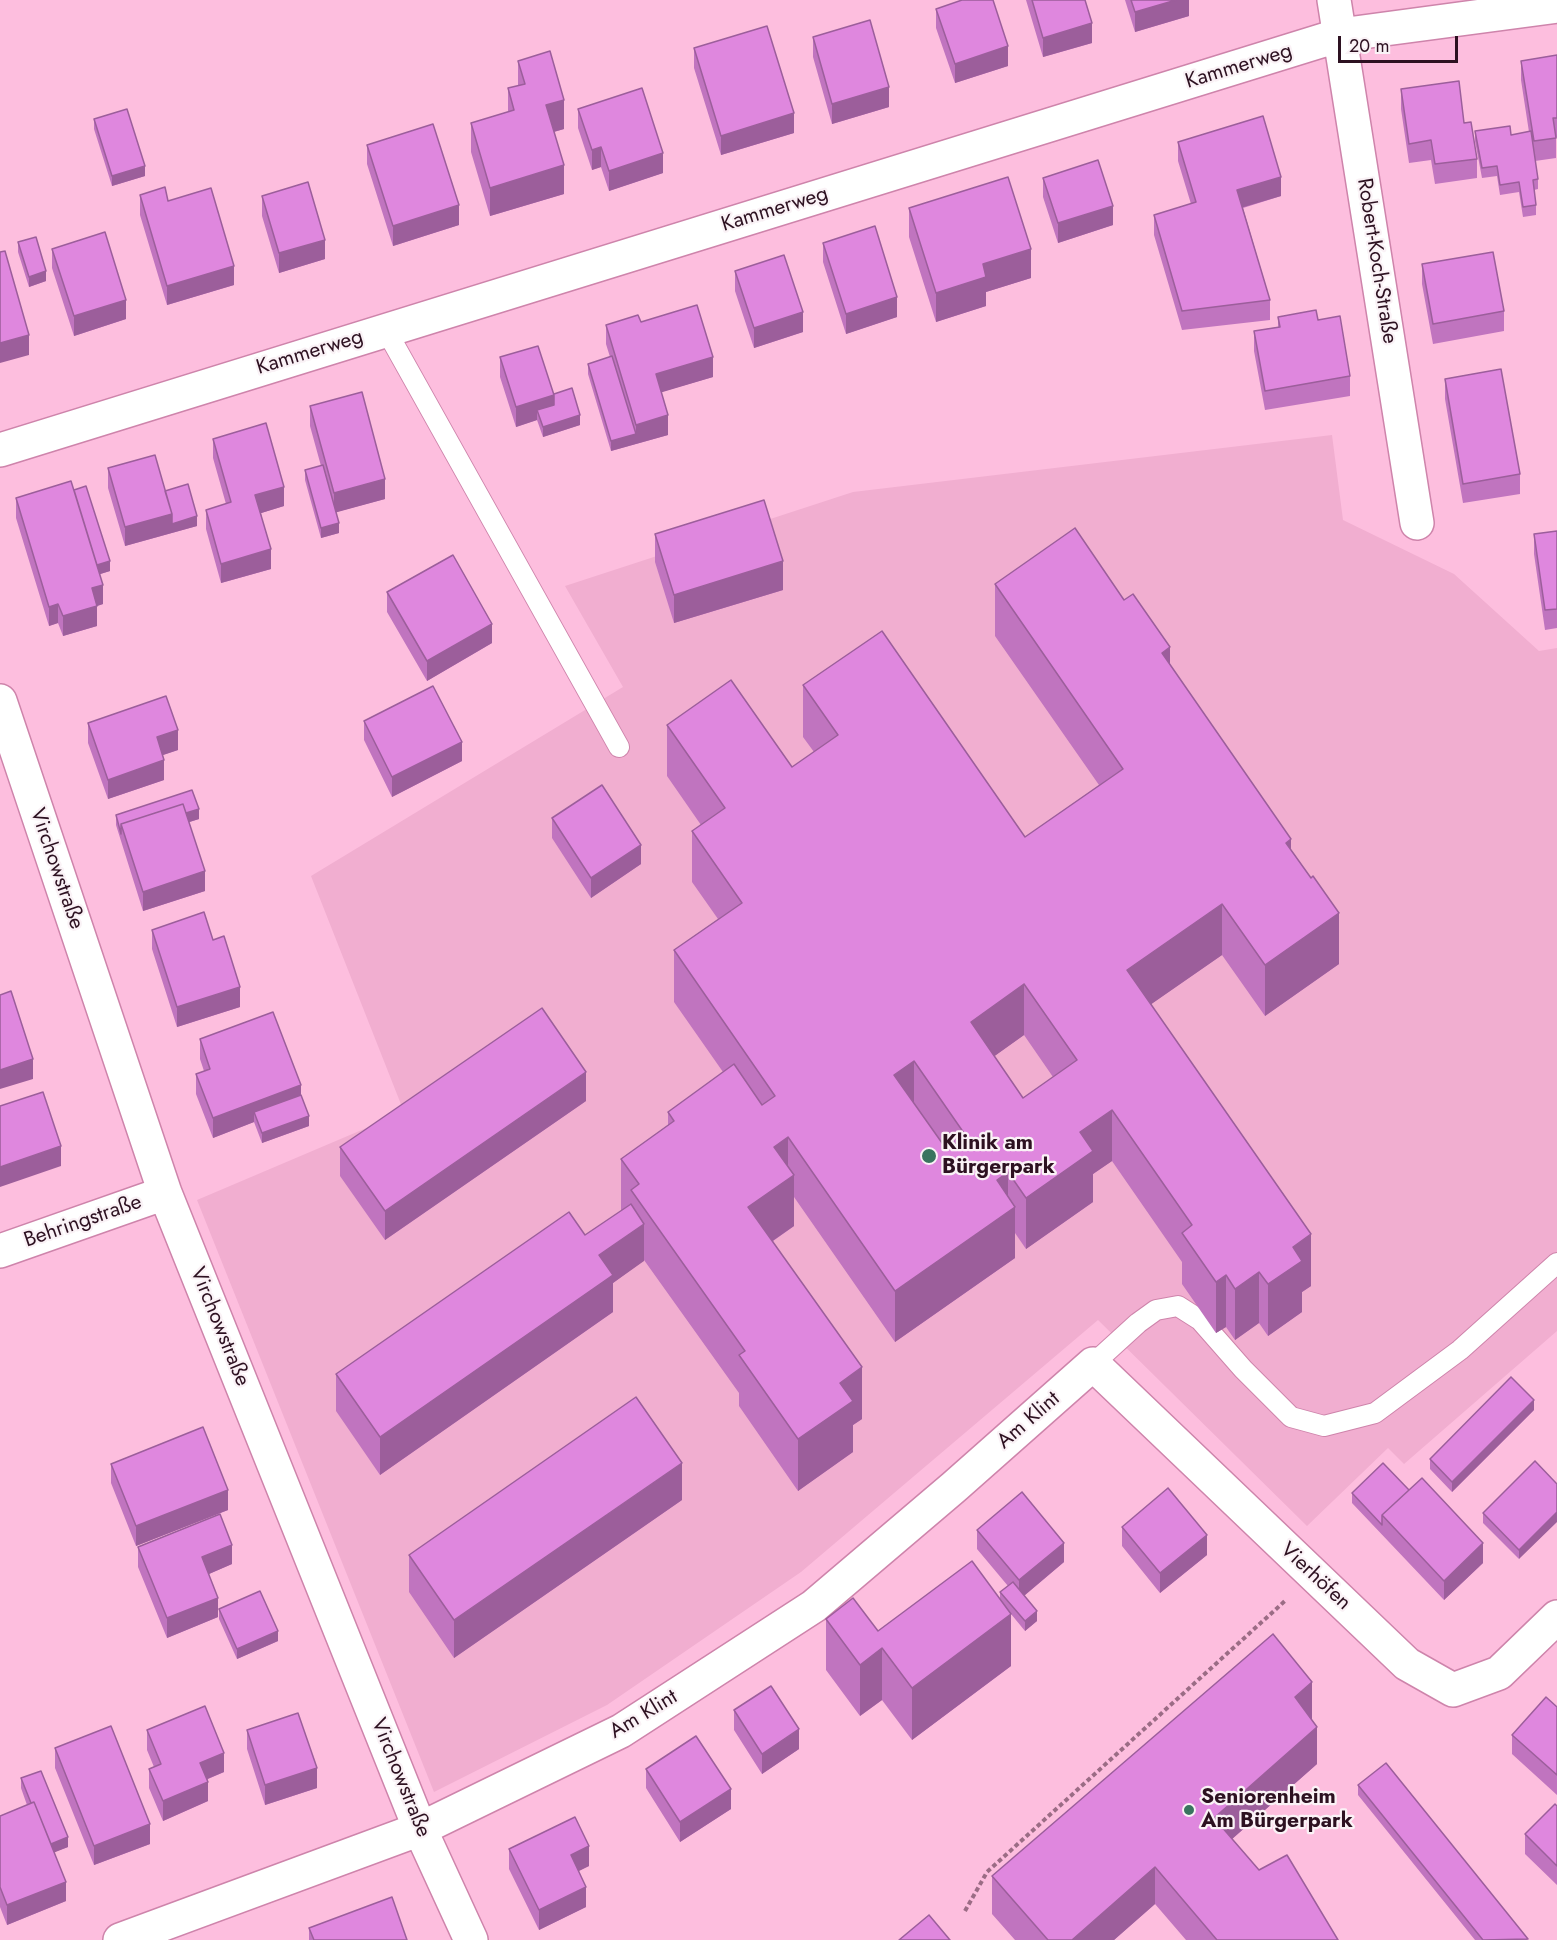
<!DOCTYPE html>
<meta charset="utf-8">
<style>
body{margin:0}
#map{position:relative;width:1557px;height:1940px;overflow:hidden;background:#fdbede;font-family:Jost,sans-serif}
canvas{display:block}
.scale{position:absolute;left:1338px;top:36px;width:120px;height:27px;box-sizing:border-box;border:3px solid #2d1121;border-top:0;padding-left:8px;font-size:18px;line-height:21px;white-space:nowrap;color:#2d1121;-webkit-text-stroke:4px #faf2f6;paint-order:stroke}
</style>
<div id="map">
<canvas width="1557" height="1940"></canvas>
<div class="scale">20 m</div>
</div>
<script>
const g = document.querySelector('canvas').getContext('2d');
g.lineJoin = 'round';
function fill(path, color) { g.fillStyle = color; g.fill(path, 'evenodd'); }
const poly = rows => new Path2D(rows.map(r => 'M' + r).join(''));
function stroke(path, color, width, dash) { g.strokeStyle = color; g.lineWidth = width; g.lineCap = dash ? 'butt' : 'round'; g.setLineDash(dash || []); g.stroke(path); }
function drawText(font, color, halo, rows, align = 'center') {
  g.font = font + ' Jost,sans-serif'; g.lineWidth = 4.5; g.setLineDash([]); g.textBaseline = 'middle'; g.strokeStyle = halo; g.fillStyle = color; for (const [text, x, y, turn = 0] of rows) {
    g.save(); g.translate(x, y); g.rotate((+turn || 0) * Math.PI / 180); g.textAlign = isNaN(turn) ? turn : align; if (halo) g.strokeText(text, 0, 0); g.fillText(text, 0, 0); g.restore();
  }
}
fill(poly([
 [1332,435,1343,520,1454,574,1539,651,1557,648,1557,1331,1404,1464,1388,1448,1307,1526,1098,1320,801,1572,607,1705,434,1792,197,1200,404,1112,311,876,623,687,565,586,853,492]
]), '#f1aed0');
const lane = poly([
 [386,330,619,747],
 [1093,1364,1138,1323,1156,1310,1178,1306,1200,1320,1243,1369,1291,1417,1324,1426,1375,1413,1460,1350,1557,1263]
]);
const street = poly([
 [1334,0,1417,523],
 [0,450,1340,35,1557,6],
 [0,701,165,1193,420,1829,471,1940],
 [0,1251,165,1193],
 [120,1940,420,1829,621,1731,814,1606,954,1487,1093,1364,1407,1664,1453,1690,1499,1673,1557,1617]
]);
stroke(lane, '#ce84ab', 22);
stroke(street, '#ce84ab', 36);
stroke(poly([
 [965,1911,987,1872,1286,1600]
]), '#9b6c85', 4, [4.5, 3]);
stroke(lane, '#fff', 20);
stroke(street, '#fff', 33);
fill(poly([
 [1026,0,1085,0,1092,43,1043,57],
 [1125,0,1189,0,1189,16,1135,32],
 [936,9,1008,66,955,83,936,28],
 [813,37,889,107,832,124,813,57],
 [694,48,794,133,721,155,694,68],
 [1557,55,1557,137,1556,138,1556,158,1535,161,1538,179,1538,189,1534,190,1536,205,1536,215,1523,217,1519,192,1500,195,1497,176,1482,178,1475,141,1475,131,1511,135,1529,132,1521,80,1521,61],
 [518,61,564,129,554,132,564,194,490,216,471,152,471,123,508,112,508,88,518,86],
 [1401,89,1464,123,1477,159,1477,178,1435,184,1431,160,1409,163,1401,109],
 [578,109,663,173,609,191,601,167,592,170,578,128],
 [94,119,145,176,112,186,94,129],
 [1178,142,1281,196,1243,208,1270,300,1270,320,1182,330,1154,235,1154,215,1191,204,1178,161],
 [367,145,459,225,393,246,367,164],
 [1043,178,1113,225,1058,243,1043,197],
 [140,195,168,201,234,285,167,305,140,215],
 [262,196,325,259,279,273,262,216],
 [909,208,1031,278,986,292,986,306,936,322,909,237],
 [18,242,46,281,29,287,18,252],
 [823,243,897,317,846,334,823,262],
 [52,249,126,319,74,336,52,268],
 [1422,264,1504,311,1504,331,1433,344,1422,284],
 [735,271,803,332,754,348,735,291],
 [1278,317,1318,320,1350,376,1350,396,1265,410,1254,351,1254,331,1278,327],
 [641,322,713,377,661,392,668,435,611,451,588,374,588,364,610,357,606,344,606,325],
 [500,357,554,394,580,425,543,437,537,420,516,427,500,377],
 [1445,379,1520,474,1520,494,1463,503,1445,399],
 [310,406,385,499,336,512,339,533,321,538,305,480,305,470,321,466,310,426],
 [213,439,284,506,261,513,271,569,221,583,206,529,206,510,226,504,213,458],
 [108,468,165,491,197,526,125,546,108,488],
 [74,490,110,571,100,574,103,604,97,606,97,626,63,636,58,623,49,626,16,518,16,498],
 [1557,531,1557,628,1545,630,1534,554,1534,534],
 [655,534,783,590,674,623,655,562],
 [995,584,1170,665,1291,850,1339,964,1265,1016,1222,955,1151,1004,1311,1286,1302,1292,1302,1312,1268,1336,1259,1323,1235,1340,1226,1327,1216,1333,1182,1284,1182,1262,1112,1161,1093,1174,1093,1202,1026,1249,1015,1233,1015,1258,895,1342,794,1197,794,1226,773,1241,862,1419,853,1425,853,1452,798,1491,739,1406,739,1393,644,1260,613,1283,613,1312,380,1475,336,1411,336,1374,585,1235,621,1211,621,1159,668,1125,668,1112,723,1072,674,1002,674,950,718,919,692,882,692,831,701,825,667,776,667,725,792,767,814,752,803,737,803,685,1025,837,1099,785,995,636],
 [1024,1035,1053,1077,1023,1098,994,1056],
 [387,592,492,643,427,681,387,612],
 [364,721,462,761,392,797,364,740],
 [88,723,178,750,163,755,164,780,108,799,88,743],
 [116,815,199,819,189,822,205,891,143,911,116,825],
 [552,818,641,864,591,898,552,838],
 [152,930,213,940,240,1007,177,1027,152,949],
 [200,1039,301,1095,309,1126,262,1143,254,1122,213,1138,196,1094,196,1074,204,1071,200,1059],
 [586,1101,385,1240,340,1176,340,1147],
 [1534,1410,1452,1492,1430,1469,1430,1459],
 [1535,1461,1519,1559,1483,1523,1483,1513],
 [111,1464,228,1510,136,1546,111,1483],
 [1409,1490,1483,1563,1444,1600,1352,1503,1352,1493],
 [682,1500,454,1658,409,1592,409,1555],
 [1122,1527,1207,1555,1160,1593,1122,1546],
 [977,1530,1064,1562,1024,1596,1037,1621,1025,1631,1011,1614,1011,1666,912,1740,882,1700,860,1716,826,1670,826,1619,878,1631,1000,1600,1000,1592,1008,1586,977,1549],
 [138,1547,232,1564,209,1574,218,1617,167,1638,138,1567],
 [219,1609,278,1641,237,1659,219,1619],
 [1557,1707,1557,1795,1512,1754,1512,1735],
 [734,1710,799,1749,762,1774,734,1730],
 [1312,1719,1312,1720,1317,1764,1232,1839,1259,1870,1338,1940,1186,1940,1155,1904,1114,1940,1015,1940,992,1914,992,1876],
 [147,1730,224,1772,208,1779,208,1801,163,1821,149,1788,149,1769,154,1767,147,1750],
 [247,1730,317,1788,265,1805,247,1749],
 [55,1748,150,1844,94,1865,55,1768],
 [646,1769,731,1809,680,1842,646,1788],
 [21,1778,68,1847,54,1852,66,1901,7,1925,0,1907,0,1816,27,1805,21,1788],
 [1358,1785,1528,1940,1475,1940,1358,1795],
 [1557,1806,1557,1885,1525,1854,1525,1834],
 [509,1849,589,1866,578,1871,586,1907,539,1930,509,1869],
 [309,1928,407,1940,309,1940]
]), '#c074bf');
fill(poly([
 [1176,0,1189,0,1189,16,1135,32,1135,12],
 [1092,23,1092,43,1043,57,1043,38],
 [1008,46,1008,66,955,83,955,64],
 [889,87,889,107,832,124,832,104],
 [564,100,564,129,546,134,546,105],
 [794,113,794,133,721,155,721,136],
 [601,147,601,167,592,170,592,150],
 [663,153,663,173,609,191,609,171],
 [564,165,564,194,490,216,490,188],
 [145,166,145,176,112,186,112,176],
 [1281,177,1281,196,1237,209,1237,190],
 [459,205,459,225,393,246,393,226],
 [1113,206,1113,225,1058,243,1058,223],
 [325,240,325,259,279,273,279,253],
 [1031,249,1031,278,986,292,986,306,936,322,936,293,983,264],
 [234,266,234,285,167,305,167,286],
 [46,271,46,281,29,287,29,277],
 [897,297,897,317,846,334,846,314],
 [126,300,126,319,74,336,74,316],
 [803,312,803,332,754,348,754,328],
 [29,335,29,355,0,363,0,343],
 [713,357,713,377,656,394,656,374],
 [554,395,554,414,537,410,537,420,516,427,516,407],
 [580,415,580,425,543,437,543,427],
 [668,415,668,435,611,451,611,441,636,434,636,425],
 [385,479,385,499,334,513,334,493],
 [284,487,284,506,255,515,255,495],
 [172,514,197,516,197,526,125,546,125,527],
 [339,523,339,533,321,538,321,528],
 [271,549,271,569,221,583,221,564],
 [110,561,110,571,94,576,94,566],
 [783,561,783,590,674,623,674,595],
 [103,585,103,604,97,606,97,626,63,636,63,616,92,588],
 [58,604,58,623,49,626,49,607],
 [492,624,492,643,427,681,427,661],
 [1170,647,1170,699,1162,653],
 [178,730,178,750,157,757,157,737],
 [462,742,462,761,392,797,392,777],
 [164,760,164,780,108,799,108,780],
 [199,809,199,819,127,842,124,833],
 [1291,839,1291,890,1286,843],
 [641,845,641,864,591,898,591,878],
 [205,871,205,891,143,911,143,892],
 [1222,904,1222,955,1127,1021,1127,970],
 [1339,913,1339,964,1265,1016,1265,965],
 [1024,984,1024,1035,971,1073,971,1022],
 [240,987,240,1007,177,1027,177,1007],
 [33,1059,33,1079,0,1089,0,1070],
 [914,1061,914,1113,894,1075],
 [586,1072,586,1101,385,1240,385,1211],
 [301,1085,301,1105,254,1112,254,1122,213,1138,213,1118],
 [1112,1110,1112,1161,1093,1174,1093,1202,1026,1249,1026,1198,1080,1132],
 [309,1116,309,1126,262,1143,262,1133],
 [788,1137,788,1179,794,1175,794,1226,748,1258,748,1207,774,1147],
 [61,1146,61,1166,0,1187,0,1167],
 [1008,1172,1008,1212,1015,1207,1015,1258,895,1342,895,1291,997,1180],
 [644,1224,644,1261,613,1283,613,1312,380,1475,380,1437,599,1255],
 [1311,1234,1311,1286,1302,1292,1302,1312,1268,1336,1268,1284,1293,1247],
 [1259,1272,1259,1323,1235,1340,1235,1289],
 [1226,1275,1226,1327,1216,1333,1216,1282],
 [862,1367,862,1419,853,1425,853,1452,798,1491,798,1439,840,1383],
 [1534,1400,1534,1410,1452,1492,1452,1482],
 [682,1463,682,1500,454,1658,454,1620],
 [228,1490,228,1510,136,1546,136,1526],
 [1557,1512,1557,1522,1519,1559,1519,1550],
 [1207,1535,1207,1555,1160,1593,1160,1573],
 [1064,1543,1064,1562,1019,1600,1019,1580],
 [1483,1543,1483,1563,1444,1600,1444,1581],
 [232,1545,232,1564,202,1577,202,1557],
 [218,1598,218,1617,167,1638,167,1618],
 [1037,1611,1037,1621,1025,1631,1025,1621],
 [1011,1614,1011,1666,912,1740,912,1688],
 [278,1631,278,1641,237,1659,237,1649],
 [882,1648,882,1700,860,1716,860,1665],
 [1312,1682,1312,1719,1295,1734,1295,1697],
 [1317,1727,1317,1764,1214,1855,1214,1818],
 [799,1729,799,1749,762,1774,762,1754],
 [224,1753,224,1772,200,1782,200,1763],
 [317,1768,317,1788,265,1805,265,1785],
 [208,1782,208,1801,163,1821,163,1801],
 [731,1789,731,1809,680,1842,680,1822],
 [150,1824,150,1844,94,1865,94,1846],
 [68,1837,68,1847,48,1855,48,1845],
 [589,1846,589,1866,571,1875,571,1855],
 [1155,1867,1155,1904,1114,1940,1072,1940],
 [66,1882,66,1901,7,1925,7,1905],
 [586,1887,586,1907,539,1930,539,1910]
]), '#9c5e9b');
const building = poly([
 [962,0,993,0,1008,46,955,64,936,9,962,0],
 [1032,0,1085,0,1092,23,1043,38,1032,0],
 [1131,0,1176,0,1135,12,1131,0],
 [870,20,889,87,832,104,813,37,870,20],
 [767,26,794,113,721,136,694,48,767,26],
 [550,51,564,100,546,105,564,165,490,188,471,123,514,110,508,88,525,84,518,61,550,51],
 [1557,55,1557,118,1553,118,1556,138,1534,141,1521,61,1557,55],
 [1459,81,1464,123,1471,122,1477,159,1435,164,1431,140,1409,144,1401,89,1459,81],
 [642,88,663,153,609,171,601,147,592,150,578,109,642,88],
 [127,109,145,166,112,176,94,119,127,109],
 [1263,116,1281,177,1237,190,1270,300,1182,311,1154,215,1196,202,1178,142,1263,116],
 [433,124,459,205,393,226,367,145,433,124],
 [1510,126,1511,135,1531,131,1538,179,1533,180,1536,205,1523,207,1519,182,1500,185,1497,166,1482,168,1475,131,1510,126],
 [1098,160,1113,206,1058,223,1043,178,1098,160],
 [1008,177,1031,249,983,264,986,277,936,293,909,208,1008,177],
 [308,182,325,240,279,253,262,196,308,182],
 [165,187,168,201,211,188,234,266,167,286,140,195,165,187],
 [875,226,897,297,846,314,823,243,875,226],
 [105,232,126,300,74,316,52,249,105,232],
 [36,237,46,271,29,277,18,242,36,237],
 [5,251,29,335,0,343,0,252,5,251],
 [1493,252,1504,311,1433,324,1422,264,1493,252],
 [784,255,803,312,754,328,735,271,784,255],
 [697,305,713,357,656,374,668,415,636,425,606,325,638,315,641,322,697,305],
 [1316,310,1318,320,1340,316,1350,376,1265,391,1254,331,1280,327,1278,317,1316,310],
 [538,346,554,395,516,407,500,357,538,346],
 [612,356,636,434,611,441,588,364,612,356],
 [1501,369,1520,474,1463,484,1445,379,1501,369],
 [572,388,580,415,543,427,537,410,554,405,554,394,572,388],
 [362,392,385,479,334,493,310,406,362,392],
 [266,423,284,487,255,495,271,549,221,564,206,510,231,502,213,439,266,423],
 [155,455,172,514,125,527,108,468,155,455],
 [323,465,339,523,321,528,305,470,323,465],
 [71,481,103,585,92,588,97,606,63,616,58,604,49,607,16,498,71,481],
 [188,484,197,516,172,524,172,514,165,491,188,484],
 [86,486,110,561,97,565,74,490,86,486],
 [764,500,783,561,674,595,655,534,764,500],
 [1075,528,1124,600,1133,594,1170,647,1162,653,1291,839,1286,843,1311,878,1313,876,1339,913,1265,965,1222,904,1127,970,1311,1234,1293,1247,1302,1261,1268,1284,1259,1272,1235,1289,1226,1275,1216,1282,1182,1233,1192,1225,1112,1110,1080,1132,1093,1151,1026,1198,1008,1172,997,1180,1015,1207,895,1291,788,1137,774,1147,794,1175,748,1207,862,1367,840,1383,853,1401,798,1439,739,1355,745,1351,631,1190,639,1184,621,1159,674,1121,668,1112,734,1064,762,1105,775,1096,674,950,742,903,692,831,725,808,667,725,731,680,792,767,838,735,803,685,882,631,1025,837,1123,769,995,584,1075,528],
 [1024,984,1077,1060,1023,1098,971,1022,1024,984],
 [914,1061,966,1136,947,1150,894,1075,914,1061],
 [1557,531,1557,609,1545,610,1534,534,1557,531],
 [453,555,492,624,427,661,387,592,453,555],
 [433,686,462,742,392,777,364,721,433,686],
 [166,696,178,730,157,737,164,760,108,780,88,723,166,696],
 [602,785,641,845,591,878,552,818,602,785],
 [192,790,199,809,186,813,183,804,121,824,121,834,116,815,192,790],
 [183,804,205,871,143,892,121,824,183,804],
 [204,912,213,940,224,936,240,987,177,1007,152,930,204,912],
 [11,991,33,1059,0,1070,0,995,11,991],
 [542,1008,586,1072,385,1211,340,1147,542,1008],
 [273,1012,301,1085,213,1118,196,1074,210,1069,200,1039,273,1012],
 [43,1092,61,1146,0,1167,0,1106,43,1092],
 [301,1095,309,1116,262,1133,254,1112,301,1095],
 [631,1204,644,1224,599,1255,613,1275,380,1437,336,1374,569,1212,585,1235,631,1204],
 [1511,1377,1534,1400,1452,1482,1430,1459,1511,1377],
 [636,1397,682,1463,454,1620,409,1555,636,1397],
 [203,1427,228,1490,136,1526,111,1464,203,1427],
 [1535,1461,1557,1484,1557,1512,1519,1550,1483,1513,1535,1461],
 [1383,1463,1409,1490,1382,1515,1382,1525,1352,1493,1383,1463],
 [1422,1478,1483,1543,1444,1581,1382,1515,1422,1478],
 [1168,1488,1207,1535,1160,1573,1122,1527,1168,1488],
 [1022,1492,1064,1543,1019,1580,977,1530,1022,1492],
 [220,1514,232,1545,202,1557,218,1598,167,1618,138,1547,220,1514],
 [972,1561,1011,1614,912,1688,882,1648,860,1665,826,1619,853,1598,878,1631,972,1561],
 [1013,1582,1037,1611,1025,1621,1000,1592,1013,1582],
 [260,1591,278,1631,237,1649,219,1609,260,1591],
 [1273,1634,1312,1682,1295,1697,1317,1727,1214,1818,1259,1870,1287,1855,1338,1940,1217,1940,1155,1867,1072,1940,1048,1940,992,1876,1273,1634],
 [771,1686,799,1729,762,1754,734,1710,771,1686],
 [1546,1697,1557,1707,1557,1775,1512,1735,1546,1697],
 [205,1706,224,1753,200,1763,208,1782,163,1801,149,1769,161,1764,147,1730,205,1706],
 [298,1713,317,1768,265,1785,247,1730,298,1713],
 [111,1726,150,1824,94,1846,55,1748,111,1726],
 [696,1736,731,1789,680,1822,646,1769,696,1736],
 [1386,1763,1528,1939,1483,1940,1358,1785,1386,1763],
 [41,1771,68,1837,51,1844,34,1802,31,1803,21,1778,41,1771],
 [34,1802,66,1882,7,1905,0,1887,0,1816,34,1802],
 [1555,1804,1557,1806,1557,1866,1525,1834,1555,1804],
 [575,1817,589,1846,571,1855,586,1887,539,1910,509,1849,575,1817],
 [392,1897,407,1940,314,1940,309,1928,392,1897],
 [929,1915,950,1940,899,1940,929,1915]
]);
fill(building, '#df87de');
stroke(building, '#9c5e9b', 1.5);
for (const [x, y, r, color] of [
 [929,1156,8,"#39745f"],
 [1189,1810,6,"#39745f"]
]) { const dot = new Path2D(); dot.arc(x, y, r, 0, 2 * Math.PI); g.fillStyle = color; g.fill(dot); stroke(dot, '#faf2f6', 2); }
drawText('21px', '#2d1121', '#faf2f6', [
 ["Kammerweg",1239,67,-17],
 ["Kammerweg",775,210,-17],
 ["Robert-Koch-Straße",1376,261,81],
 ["Kammerweg",310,353,-17],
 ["Virchowstraße",56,869,71],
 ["Behringstraße",83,1222,-19],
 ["Virchowstraße",219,1327,68],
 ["Am Klint",1029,1421,-41],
 ["Vierhöfen",1315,1577,43],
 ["Am Klint",644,1715,-31],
 ["Virchowstraße",400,1778,68]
]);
drawText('bold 21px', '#2d1121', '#faf2f6', [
 ["Klinik am",942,1144],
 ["Bürgerpark",942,1168],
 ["Seniorenheim",1201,1798],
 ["Am Bürgerpark",1201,1822]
], 'left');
</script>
